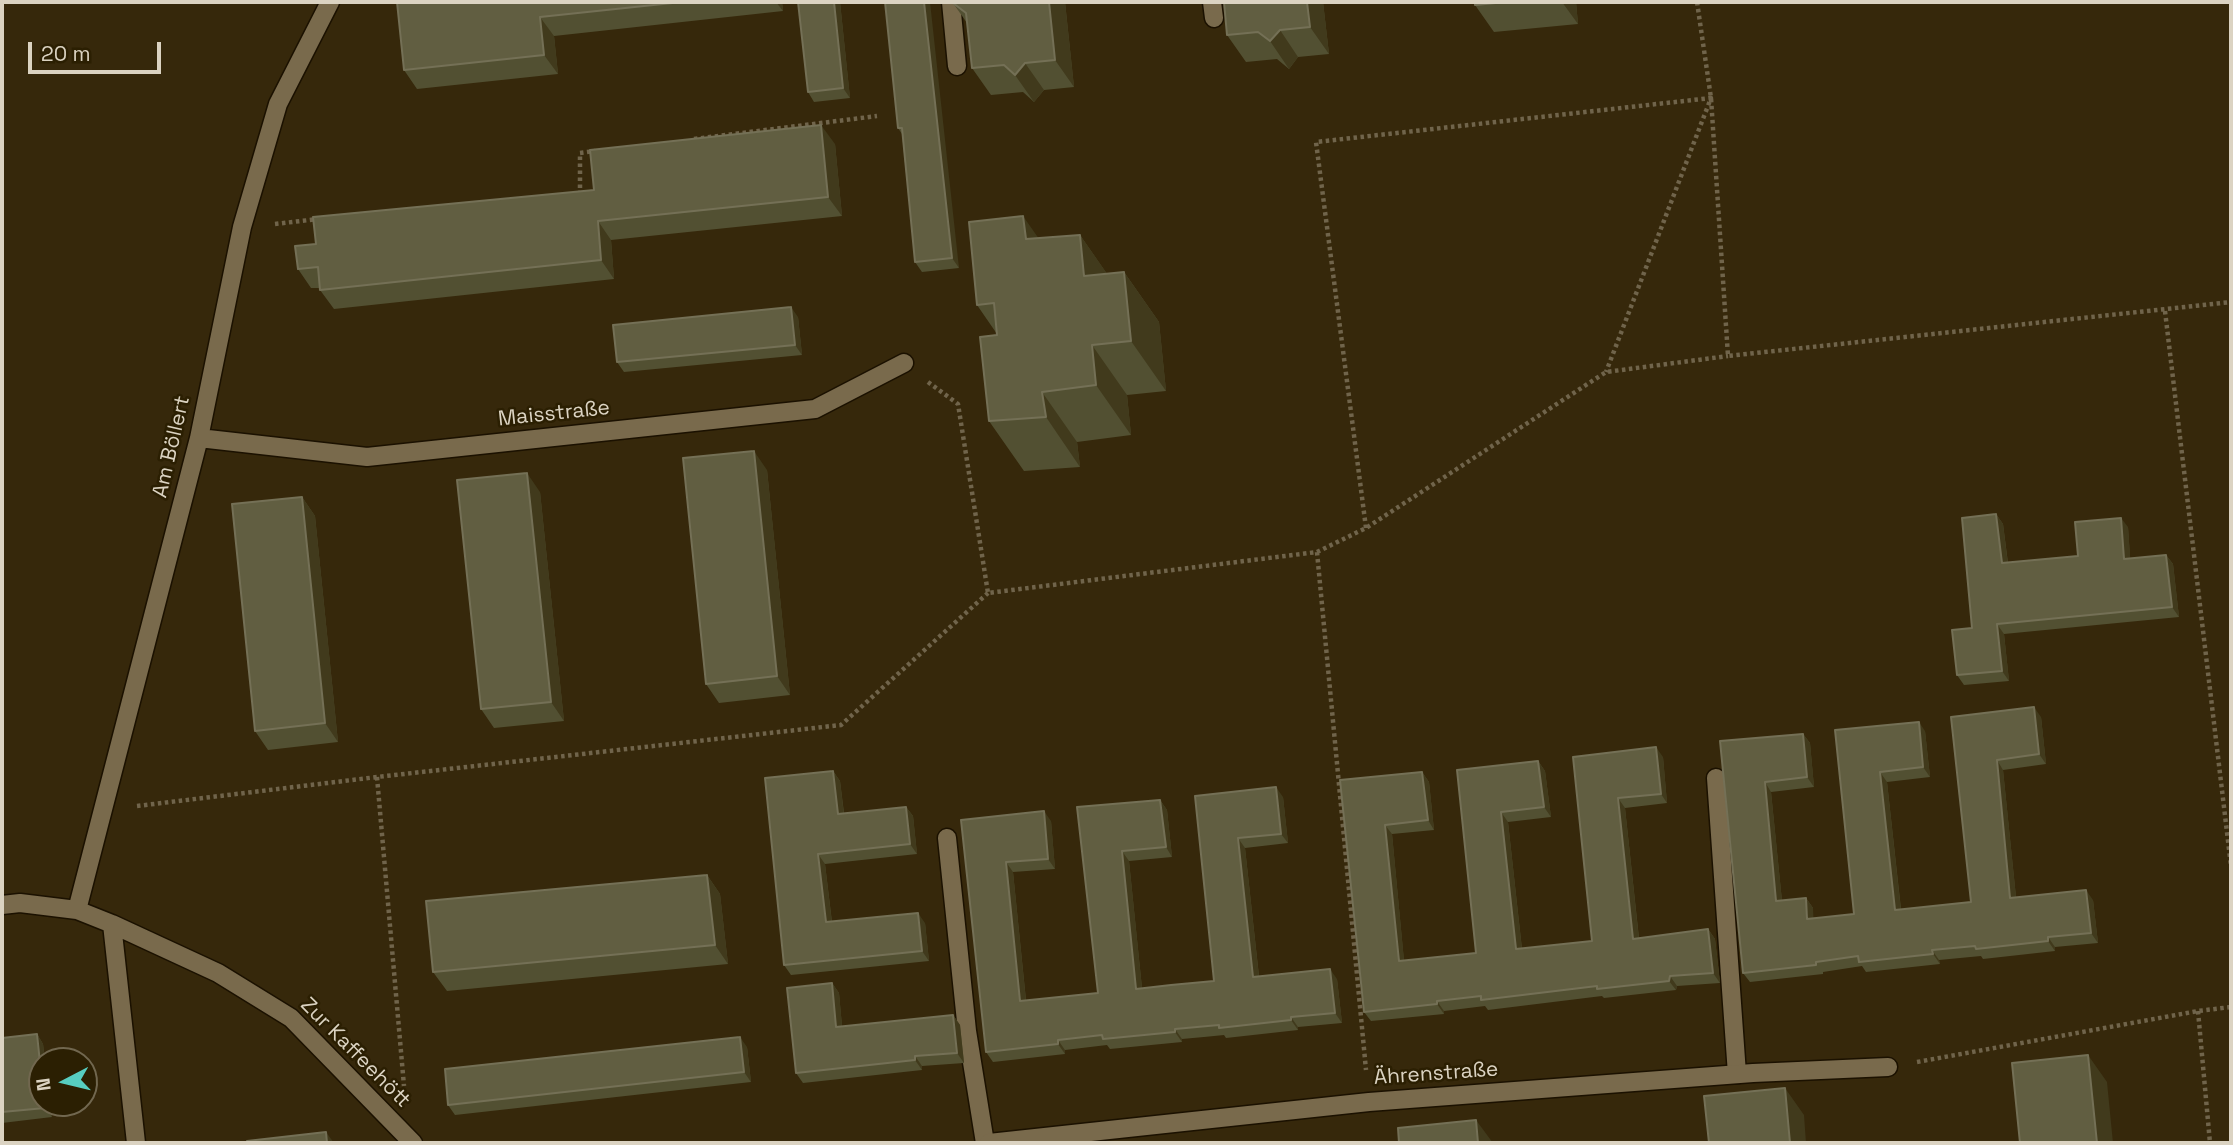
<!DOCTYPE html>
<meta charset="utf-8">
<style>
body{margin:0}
#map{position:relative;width:2233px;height:1145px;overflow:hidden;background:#36280b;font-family:"Space Grotesk",sans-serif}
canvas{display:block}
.frame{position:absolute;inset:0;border:4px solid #dbd3c2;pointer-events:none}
.north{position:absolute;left:28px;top:1047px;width:70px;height:70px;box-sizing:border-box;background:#2b1f02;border:2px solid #71674f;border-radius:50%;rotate:263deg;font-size:19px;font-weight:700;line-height:28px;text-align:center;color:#dbd3c2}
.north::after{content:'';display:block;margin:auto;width:24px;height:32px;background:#57cec1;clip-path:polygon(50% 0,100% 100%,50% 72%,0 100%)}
.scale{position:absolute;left:28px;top:42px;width:133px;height:32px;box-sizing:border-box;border:4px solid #dbd3c2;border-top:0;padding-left:9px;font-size:21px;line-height:24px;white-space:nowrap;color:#dbd3c2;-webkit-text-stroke:5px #2b1f02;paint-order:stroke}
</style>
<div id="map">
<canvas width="2233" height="1145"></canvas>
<div class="frame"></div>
<div class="north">N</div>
<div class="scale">20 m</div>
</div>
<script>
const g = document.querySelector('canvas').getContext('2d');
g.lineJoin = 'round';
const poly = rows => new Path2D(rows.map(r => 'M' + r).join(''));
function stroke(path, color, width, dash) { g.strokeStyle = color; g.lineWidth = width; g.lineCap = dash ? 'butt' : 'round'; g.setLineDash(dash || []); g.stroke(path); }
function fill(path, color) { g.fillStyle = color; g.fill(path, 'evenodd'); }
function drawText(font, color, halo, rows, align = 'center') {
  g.font = font + ' "Space Grotesk",sans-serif'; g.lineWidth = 5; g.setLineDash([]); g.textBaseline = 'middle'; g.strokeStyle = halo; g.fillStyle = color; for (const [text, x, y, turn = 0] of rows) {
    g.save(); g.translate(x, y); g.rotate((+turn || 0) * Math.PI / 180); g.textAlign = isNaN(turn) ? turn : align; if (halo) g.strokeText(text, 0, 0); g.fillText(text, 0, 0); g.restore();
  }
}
const lane = poly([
 [951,2,957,66],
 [1212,2,1214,18],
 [1716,778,1737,1074],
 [947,838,967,1031,985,1143]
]);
const street = poly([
 [199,438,367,457,815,409,904,363],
 [2,905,20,903,77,910,112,924,218,973,291,1018,413,1143],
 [77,910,199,438,242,227,278,104,330,2],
 [112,924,136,1143],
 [989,1143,1369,1102,1753,1073,1888,1067]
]);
stroke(lane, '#1b1100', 21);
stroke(street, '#1b1100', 21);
stroke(poly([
 [1697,2,1711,98,1728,356,2231,302],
 [694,139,877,116],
 [578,193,580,193,580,153,595,151],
 [275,224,318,219],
 [2165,311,2231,866],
 [928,382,958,404,988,593,1317,552,1366,528,1606,372,1728,356],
 [1366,528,1316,142,1711,98,1606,372],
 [1317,552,1366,1070],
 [377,777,404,1086],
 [137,806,377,777,841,725,988,593],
 [2198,1011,2210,1143],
 [1917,1062,2198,1011,2231,1007]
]), '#70644b', 4.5, [3.5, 3.5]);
stroke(lane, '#796a4c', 18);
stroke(street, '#796a4c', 18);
fill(poly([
 [397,2,782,2,783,11,554,36,558,74,417,89,404,70],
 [798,2,840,2,850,98,814,102,808,92],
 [885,2,959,268,922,272,915,262,902,134,898,128],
 [954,2,1065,2,1074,87,1044,90,1034,102,1023,92,991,95,972,68,967,23,953,3],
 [1224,2,1323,2,1329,54,1298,57,1289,69,1277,59,1246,62,1227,35],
 [1475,2,1576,2,1578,24,1494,32,1475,5],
 [835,144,842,216,611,240,614,279,334,309,320,290,320,288,311,288,298,269,594,190],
 [1080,235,1107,274,1124,272,1159,322,1166,391,1127,395,1131,435,1077,442,1080,467,1024,471,989,421,997,334,977,305,1039,238],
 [798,317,802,355,624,372,617,362],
 [767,470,790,695,719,703,706,684],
 [540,492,564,721,494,728,481,709],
 [302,497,315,516,338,742,268,750,255,731],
 [1996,514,2003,524,2008,563,2078,556,2128,527,2130,558,2166,555,2173,564,2179,617,2004,634,2009,681,1964,685,1957,675,1972,628],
 [1951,717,2041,717,2046,764,2003,770,2016,897,2093,900,2098,943,2055,947,2055,951,1983,959,1981,956,1939,960,1940,964,1866,972,1862,966,1823,972,1823,974,1750,982,1743,973,1720,741,1803,734,1810,743,1814,787,1771,792,1782,901,1806,898,1813,908,1813,918,1854,914,1835,730,1925,731,1930,777,1887,782,1901,909,1971,902],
 [1573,757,1663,757,1667,803,1625,808,1639,938,1708,929,1715,939,1720,983,1677,986,1676,990,1604,998,1602,996,1488,1010,1485,1006,1444,1011,1444,1014,1371,1021,1364,1012,1340,780,1422,772,1429,782,1434,830,1392,834,1404,961,1476,953,1457,770,1538,761,1545,771,1551,817,1508,822,1522,949,1592,941],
 [833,771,840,781,844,813,906,807,913,816,917,854,825,864,832,922,925,923,929,961,791,975,784,965],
 [1195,796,1283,797,1288,843,1245,848,1259,976,1337,979,1342,1023,1298,1027,1298,1030,1226,1038,1224,1035,1204,1037,1182,1039,1182,1042,1110,1049,1107,1045,1065,1050,1065,1054,993,1062,986,1052,961,820,1051,821,1055,869,1013,872,1026,1000,1098,993,1077,807,1160,800,1167,810,1172,857,1129,861,1142,988,1214,981],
 [707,875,720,894,728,964,447,991,433,972],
 [832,983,839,993,842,1026,953,1015,960,1025,964,1063,922,1066,922,1070,803,1083,796,1073],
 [37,1034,43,1044,52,1117,2,1123,2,1038],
 [747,1047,751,1082,455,1115,448,1105]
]), '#525032');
fill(poly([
 [776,2,782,2,783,11],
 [834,2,840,2,850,98,843,88],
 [924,2,930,2,959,268,952,258],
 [1049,2,1065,2,1074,87,1055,60],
 [1307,2,1323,2,1329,54,1310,27],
 [1562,2,1576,2,1578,24],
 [540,17,554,36,558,74,544,55],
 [1280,30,1298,57,1289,69,1270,41],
 [1025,63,1044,90,1034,102,1015,75],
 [821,125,835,144,842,216,828,197],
 [1023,216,1058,266,1026,239],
 [598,221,611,240,614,279,601,260],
 [1080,235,1115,285,1084,276],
 [1124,272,1159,322,1166,391,1131,341],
 [791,307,798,317,802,355,795,345],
 [1092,345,1127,395,1131,435,1096,385],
 [1042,392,1077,442,1080,467,1046,417],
 [754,451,767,470,790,695,777,676],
 [527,473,540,492,564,721,551,702],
 [302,497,315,516,338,742,325,723],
 [1996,514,2003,524,2009,573,2002,563],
 [2121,518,2128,527,2131,569,2124,559],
 [2166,555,2173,564,2179,617,2172,607],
 [1997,624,2004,634,2009,681,2002,671],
 [2034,707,2041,717,2046,764,2039,754],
 [1919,722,1925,731,1930,777,1923,767],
 [1803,734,1810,743,1814,787,1807,777],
 [1656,747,1663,757,1667,803,1661,794],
 [1997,760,2003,770,2017,907,2010,898],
 [1538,761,1545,771,1551,817,1544,807],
 [833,771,840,781,845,824,838,814],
 [1422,772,1429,782,1434,830,1428,820],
 [1880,772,1887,782,1902,920,1895,910],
 [1765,782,1771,792,1783,911,1776,901],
 [1276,787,1283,797,1288,843,1281,834],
 [1618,798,1625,808,1640,949,1633,939],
 [1160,800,1167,810,1172,857,1166,847],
 [906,807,913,816,917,854,910,844],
 [1044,811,1051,821,1055,869,1048,859],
 [1501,812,1508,822,1523,959,1516,949],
 [1385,825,1392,834,1405,971,1399,961],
 [1238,838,1245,848,1260,986,1253,977],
 [1122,851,1129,861,1143,998,1136,989],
 [818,854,825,864,833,932,826,922],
 [1006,862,1013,872,1027,1011,1020,1001],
 [707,875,720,894,728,964,715,945],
 [2086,890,2093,900,2098,943,2091,933],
 [1806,898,1813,908,1814,929,1807,919],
 [918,913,925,923,929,961,922,951],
 [1708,929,1715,939,1720,983,1713,973],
 [2048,937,2055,947,2055,951,2048,941],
 [1932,950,1939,960,1940,964,1933,954],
 [1330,969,1337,979,1342,1023,1335,1013],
 [1670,976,1677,986,1676,990,1669,981],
 [832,983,839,993,843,1037,836,1027],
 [1437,1001,1444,1011,1444,1014,1437,1004],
 [953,1015,960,1025,964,1063,957,1053],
 [1291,1017,1298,1027,1298,1030,1291,1020],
 [1175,1029,1182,1039,1182,1042,1175,1032],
 [37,1034,43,1044,45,1061,42,1061,42,1082],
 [740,1037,747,1047,751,1082,744,1072],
 [1058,1040,1065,1050,1065,1054,1058,1044],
 [2088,1055,2107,1082,2113,1143,2097,1143],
 [915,1056,922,1066,922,1070,915,1060],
 [1785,1088,1804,1115,1806,1143,1790,1143],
 [44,1103,50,1103,52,1117,45,1108],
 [1476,1120,1493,1143,1478,1143],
 [326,1132,334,1143,327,1143]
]), '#413a1c');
const building = poly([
 [397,2,682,2,540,17,544,55,404,70,397,2],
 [798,2,834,2,843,88,808,92,798,2],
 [885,2,924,2,952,258,915,262,902,128,898,128,885,2],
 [954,2,1049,2,1055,60,1025,63,1015,75,1004,65,972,68,966,13,953,3,954,2],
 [1224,2,1307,2,1310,27,1280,30,1270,41,1258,32,1227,35,1224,2],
 [1475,2,1506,2,1475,5,1475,2],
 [821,125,828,197,598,221,601,260,320,290,318,267,298,269,295,246,316,244,313,217,594,190,590,150,821,125],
 [1023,216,1026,239,1080,235,1084,276,1124,272,1131,341,1092,345,1096,385,1042,392,1046,417,989,421,980,337,997,335,994,303,977,305,969,222,1023,216],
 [791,307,795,345,617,362,613,325,791,307],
 [754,451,777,676,706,684,683,458,754,451],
 [527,473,551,702,481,709,457,480,527,473],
 [302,497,325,723,255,731,232,504,302,497],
 [1996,514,2002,563,2078,556,2075,522,2121,518,2124,559,2166,555,2172,607,1997,624,2002,671,1957,675,1952,630,1972,628,1962,518,1996,514],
 [2034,707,2039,754,1997,760,2010,898,2086,890,2091,933,2048,937,2048,941,1976,949,1975,946,1932,950,1933,954,1859,962,1858,956,1816,962,1816,965,1743,973,1720,741,1803,734,1807,777,1765,782,1776,901,1806,898,1807,919,1854,914,1835,730,1919,722,1923,767,1880,772,1895,910,1971,902,1951,717,2034,707],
 [1656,747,1661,794,1618,798,1633,939,1708,929,1713,973,1670,976,1669,981,1597,989,1597,986,1481,1000,1481,996,1437,1001,1437,1004,1364,1012,1340,780,1422,772,1428,820,1385,825,1399,961,1476,953,1457,770,1538,761,1544,807,1501,812,1516,949,1592,941,1573,757,1656,747],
 [833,771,838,814,906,807,910,844,818,854,826,922,918,913,922,951,784,965,765,778,833,771],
 [1276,787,1281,834,1238,838,1253,977,1330,969,1335,1013,1291,1017,1291,1020,1219,1028,1219,1025,1175,1029,1175,1032,1103,1039,1102,1035,1058,1040,1058,1044,986,1052,961,820,1044,811,1048,859,1006,862,1020,1001,1098,993,1077,807,1160,800,1166,847,1122,851,1136,989,1171,985,1214,981,1195,796,1276,787],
 [707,875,715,945,433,972,426,901,707,875],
 [832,983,836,1027,953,1015,957,1053,915,1056,915,1060,796,1073,787,988,832,983],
 [37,1034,42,1082,42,1103,44,1103,45,1108,2,1112,2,1038,37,1034],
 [740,1037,744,1072,448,1105,445,1069,740,1037],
 [2088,1055,2097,1143,2020,1143,2012,1063,2088,1055],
 [1785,1088,1790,1143,1709,1143,1704,1096,1785,1088],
 [1476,1120,1478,1143,1399,1143,1398,1128,1476,1120],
 [326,1132,327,1143,247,1143,247,1141,326,1132]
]);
fill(building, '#615e41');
stroke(building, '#747056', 2);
drawText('21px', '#dbd3c2', '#2b1f02', [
 ["Maisstraße",554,414,-6],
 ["Am Böllert",172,447,-77],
 ["Zur Kaffeehött",355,1053,45],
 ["Ährenstraße",1436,1074,-4]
]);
</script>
